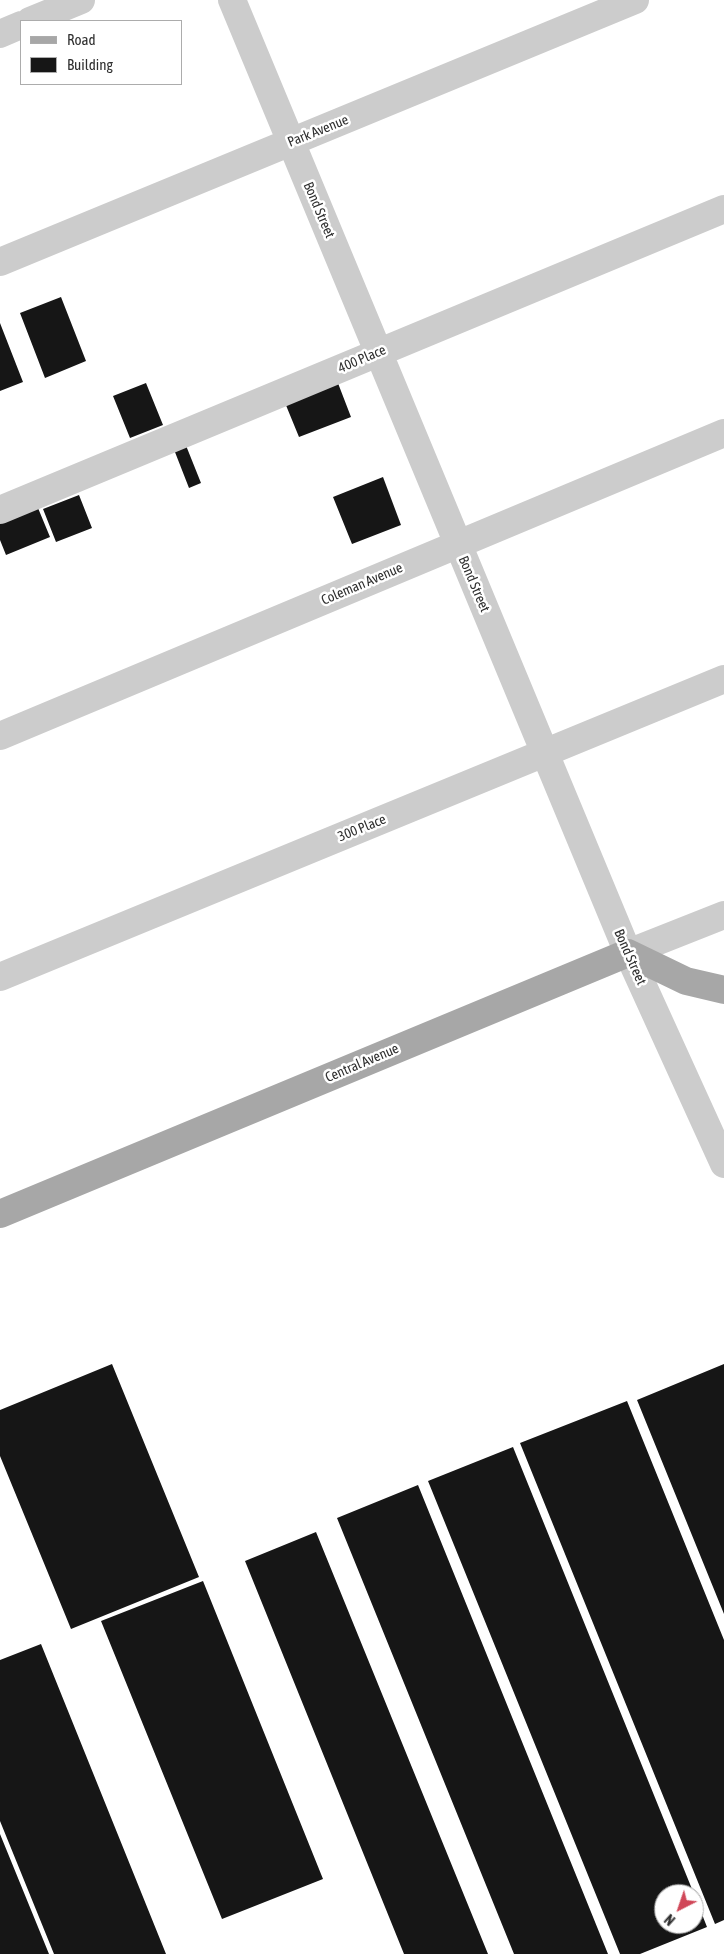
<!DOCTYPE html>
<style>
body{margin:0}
#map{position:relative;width:724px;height:1954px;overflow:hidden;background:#fff;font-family:"Asap Condensed",sans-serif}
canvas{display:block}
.legend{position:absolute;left:20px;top:20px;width:162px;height:65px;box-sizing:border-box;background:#fff;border:1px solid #acacac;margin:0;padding:6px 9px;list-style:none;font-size:15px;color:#2f2f2f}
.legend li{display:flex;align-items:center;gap:10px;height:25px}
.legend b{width:25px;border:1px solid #acacac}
.north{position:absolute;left:654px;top:1884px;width:50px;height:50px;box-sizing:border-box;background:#fff;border:1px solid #acacac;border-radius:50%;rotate:221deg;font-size:14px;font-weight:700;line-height:20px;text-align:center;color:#2f2f2f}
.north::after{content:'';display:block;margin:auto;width:18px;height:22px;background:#d04758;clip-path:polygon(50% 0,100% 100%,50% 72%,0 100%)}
</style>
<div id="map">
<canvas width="724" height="1954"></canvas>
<ul class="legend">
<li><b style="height:6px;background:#a7a7a7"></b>Road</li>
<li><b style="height:14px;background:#161616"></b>Building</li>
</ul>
<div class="north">N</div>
</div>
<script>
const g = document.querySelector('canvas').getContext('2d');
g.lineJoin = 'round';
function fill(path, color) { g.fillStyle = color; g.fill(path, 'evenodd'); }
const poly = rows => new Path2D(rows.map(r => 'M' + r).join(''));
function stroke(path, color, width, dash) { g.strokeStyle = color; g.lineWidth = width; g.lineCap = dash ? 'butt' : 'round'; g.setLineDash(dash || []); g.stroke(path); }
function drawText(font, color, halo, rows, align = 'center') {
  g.font = font + ' "Asap Condensed",sans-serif'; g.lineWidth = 5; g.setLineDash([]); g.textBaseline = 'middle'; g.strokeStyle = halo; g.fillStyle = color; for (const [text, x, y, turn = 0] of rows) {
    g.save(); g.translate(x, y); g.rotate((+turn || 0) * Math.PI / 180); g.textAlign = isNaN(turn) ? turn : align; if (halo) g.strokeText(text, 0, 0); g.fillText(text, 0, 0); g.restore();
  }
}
fill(poly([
 [61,297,86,361,45,378,20,313],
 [0,323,23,382,0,391],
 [336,378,351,417,299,437,283,398],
 [146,383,163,425,130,438,113,396],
 [185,443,201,483,189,488,173,447],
 [383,477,401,525,352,544,333,497],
 [79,495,92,528,56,542,43,509],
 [38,508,50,537,6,555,0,540,0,523],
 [112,1364,199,1577,71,1629,0,1456,0,1410],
 [724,1364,724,1614,637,1400],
 [627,1401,724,1640,724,1920,715,1924,520,1443],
 [513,1447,694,1894,664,1894,664,1924,694,1924,694,1894,707,1927,640,1954,620,1954,428,1481],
 [418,1485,608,1954,514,1954,337,1518],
 [316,1532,488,1954,404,1954,245,1561],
 [203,1581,323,1879,222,1919,101,1621],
 [41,1644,166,1954,54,1954,0,1821,0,1660],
 [0,1834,49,1954,0,1954]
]), '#161616');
stroke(poly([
 [232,0,628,953,724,1164],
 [30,21,81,0],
 [0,34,21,25],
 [0,262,635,0],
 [0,510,724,209],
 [0,736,724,433],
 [628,953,724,915],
 [0,977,724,679]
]), '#ccc', 28);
stroke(poly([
 [0,1214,628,953,686,981,724,990]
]), '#a7a7a7', 28);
drawText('14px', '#2f2f2f', '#fff', [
 ["Park Avenue",318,131,-22],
 ["Bond Street",319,210,67],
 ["400 Place",362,359,-23],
 ["Coleman Avenue",362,584,-23],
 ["Bond Street",474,584,67],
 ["300 Place",362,828,-22],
 ["Bond Street",630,957,66],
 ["Central Avenue",362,1063,-23]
]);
</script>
